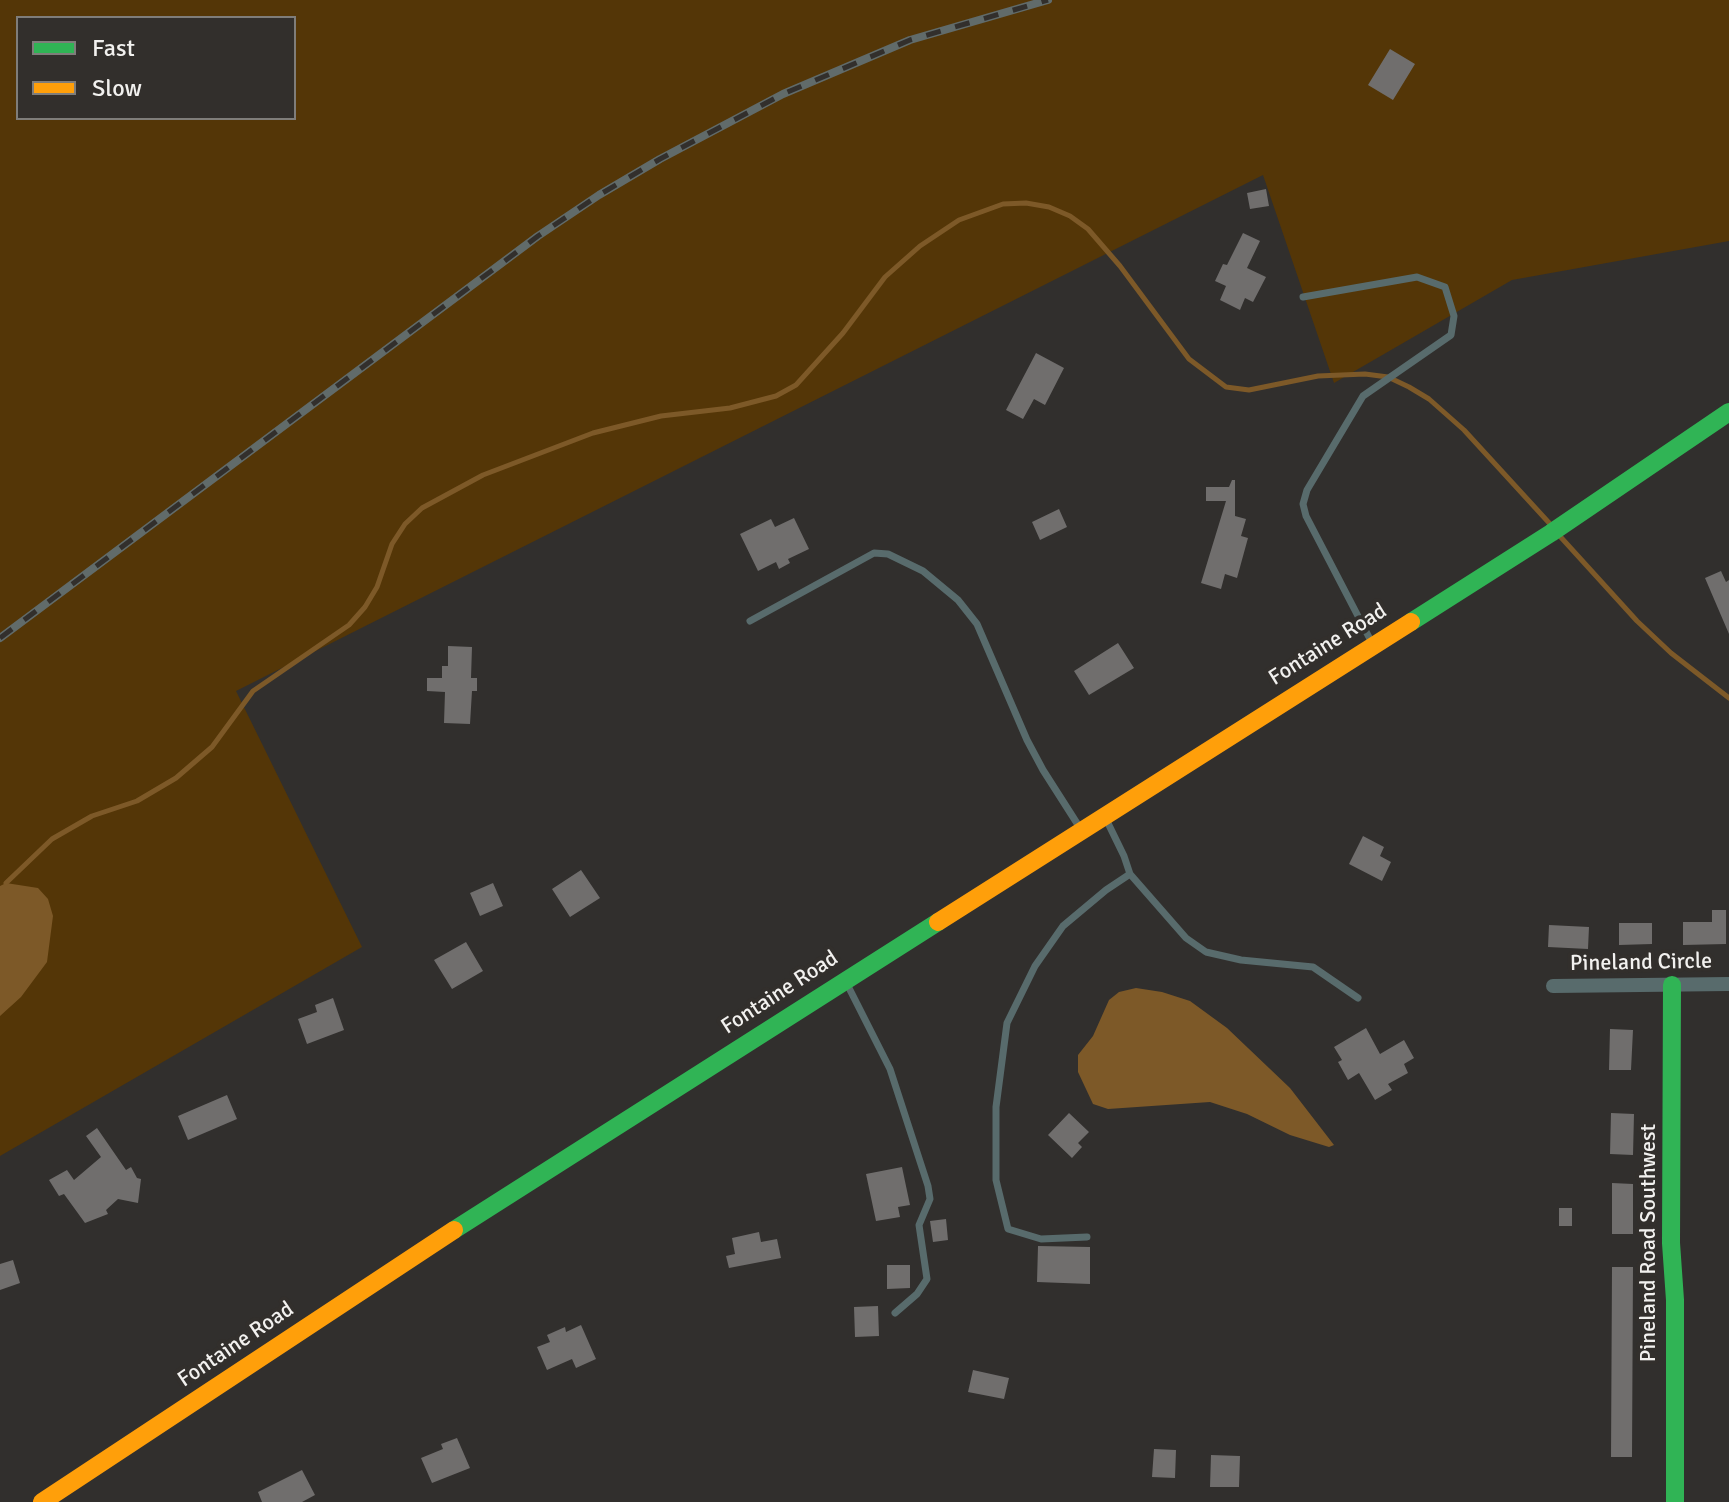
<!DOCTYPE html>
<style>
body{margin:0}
#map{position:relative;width:1729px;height:1502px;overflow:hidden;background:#312f2d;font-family:Signika,sans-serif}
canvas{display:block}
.legend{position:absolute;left:16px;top:16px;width:280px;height:104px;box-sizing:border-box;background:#322f2c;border:2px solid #7f7d7a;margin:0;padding:10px 14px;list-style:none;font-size:24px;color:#f2f1ef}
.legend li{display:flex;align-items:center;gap:16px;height:40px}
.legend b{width:40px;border:2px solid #7f7d7a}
</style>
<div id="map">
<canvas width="1729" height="1502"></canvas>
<ul class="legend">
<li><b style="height:10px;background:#30b455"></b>Fast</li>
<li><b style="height:10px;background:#ff9f0a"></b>Slow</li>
</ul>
</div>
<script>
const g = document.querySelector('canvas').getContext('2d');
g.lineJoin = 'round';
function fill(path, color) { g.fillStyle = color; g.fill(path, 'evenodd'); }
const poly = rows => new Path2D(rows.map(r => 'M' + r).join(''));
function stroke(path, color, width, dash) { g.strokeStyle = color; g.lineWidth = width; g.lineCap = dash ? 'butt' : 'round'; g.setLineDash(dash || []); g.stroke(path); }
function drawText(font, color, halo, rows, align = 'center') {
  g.font = font + ' Signika,sans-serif'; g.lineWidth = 8; g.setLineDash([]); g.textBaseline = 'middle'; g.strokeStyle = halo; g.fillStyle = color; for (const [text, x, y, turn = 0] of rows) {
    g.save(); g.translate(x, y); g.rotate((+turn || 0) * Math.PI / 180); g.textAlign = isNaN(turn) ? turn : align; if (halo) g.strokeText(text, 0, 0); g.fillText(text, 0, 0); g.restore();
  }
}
fill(poly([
 [0,0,1729,0,1729,241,1512,280,1334,383,1263,175,236,691,362,947,0,1156],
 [18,18,294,18,294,118,18,118]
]), '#543607');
fill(poly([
 [6,883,38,888,48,899,53,916,47,962,21,997,0,1016,0,886],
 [1136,988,1162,992,1190,1001,1227,1028,1290,1088,1334,1145,1329,1147,1290,1135,1247,1114,1210,1102,1108,1109,1093,1104,1078,1072,1078,1055,1093,1036,1109,1000,1119,992]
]), '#7d5928');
stroke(poly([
 [1557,533,1637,621,1671,653,1729,698],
 [6,883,52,839,92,816,137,801,176,778,212,747,253,691,349,625,365,607,377,587,392,544,405,524,422,508,483,475,593,433,661,416,730,408,776,396,796,385,843,333,885,277,920,246,959,220,1003,204,1026,203,1049,207,1070,216,1088,229,1120,266,1189,359,1226,387,1249,390,1318,376,1365,374,1388,377,1409,387,1429,399,1464,430,1551,525]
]), '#7d5928', 5);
fill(poly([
 [1390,49,1415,64,1393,100,1368,85],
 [1266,189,1269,206,1250,209,1247,193],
 [1243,233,1260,241,1247,268,1266,277,1253,302,1245,298,1240,310,1220,300,1226,286,1215,281,1223,264,1227,265],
 [1036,353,1064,368,1045,405,1034,399,1023,419,1006,410],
 [1232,480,1235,480,1235,516,1246,519,1241,536,1248,538,1237,578,1225,574,1221,589,1201,583,1226,501,1206,501,1206,487,1229,487],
 [1059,509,1067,527,1040,540,1032,522],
 [794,518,809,549,788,559,790,563,779,569,776,562,758,571,740,534,771,519,775,527],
 [1721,571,1726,582,1729,580,1729,634,1705,578],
 [1118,643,1134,668,1089,695,1074,671],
 [448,646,472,647,471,678,477,678,477,691,472,691,470,724,444,723,445,692,427,691,427,678,442,678,442,666,448,666],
 [1363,836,1384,847,1380,856,1391,862,1382,881,1349,864],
 [581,870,600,898,570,917,552,889],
 [493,883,503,906,480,916,470,893],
 [1712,910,1726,910,1726,944,1683,945,1683,922,1712,922],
 [1619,923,1652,923,1652,944,1619,945],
 [1549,925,1589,927,1588,949,1548,947],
 [466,942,483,971,452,989,434,960],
 [333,998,344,1030,307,1044,298,1019,317,1012,315,1005],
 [1366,1028,1380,1054,1404,1040,1414,1058,1404,1064,1408,1073,1388,1084,1392,1090,1375,1100,1359,1073,1348,1080,1338,1062,1342,1060,1334,1047],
 [1610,1029,1633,1030,1631,1070,1609,1070],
 [227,1095,237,1119,188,1140,178,1116],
 [1069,1113,1089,1132,1078,1143,1082,1147,1072,1158,1048,1135],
 [1611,1113,1634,1114,1633,1155,1610,1154],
 [97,1128,126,1170,131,1167,137,1178,141,1179,138,1203,118,1199,106,1210,108,1214,85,1223,64,1194,59,1196,49,1180,67,1170,74,1180,101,1157,86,1136],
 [902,1167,910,1205,898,1207,900,1217,876,1221,866,1174],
 [1612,1183,1633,1184,1633,1234,1612,1234],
 [1559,1208,1572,1208,1572,1226,1559,1226],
 [946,1219,948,1240,933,1242,930,1221],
 [759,1232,761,1242,777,1239,781,1258,729,1268,726,1256,735,1254,732,1238],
 [1038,1246,1090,1247,1090,1284,1037,1282],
 [13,1260,20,1283,0,1290,0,1264],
 [887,1265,910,1265,910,1288,887,1289],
 [1612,1267,1633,1267,1632,1457,1611,1457],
 [878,1306,879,1336,855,1337,854,1307],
 [581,1325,596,1359,576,1368,572,1359,547,1370,537,1347,550,1342,547,1335,565,1327,566,1332],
 [973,1370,1009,1378,1004,1399,968,1392],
 [457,1438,470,1468,432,1483,421,1458,443,1449,441,1444],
 [1154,1449,1176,1450,1175,1478,1152,1477],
 [1211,1455,1240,1456,1239,1487,1210,1487],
 [302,1470,315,1495,302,1502,262,1502,258,1492]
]), '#706e6d');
stroke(poly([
 [1303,297,1417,277,1445,287,1454,316,1451,335,1363,396,1307,490,1303,504,1306,516,1372,643],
 [750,621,874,553,888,554,923,571,958,600,977,624,1027,740,1043,770,1080,828],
 [1130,874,1186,938,1206,952,1241,960,1313,967,1358,998],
 [846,982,890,1069,928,1186,930,1199,919,1225,927,1279,917,1294,895,1313],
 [1087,1237,1041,1239,1008,1229,996,1180,996,1107,1007,1023,1035,966,1063,926,1106,890,1130,874,1124,856,1106,819]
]), '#586b6c', 7);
stroke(poly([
 [1553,986,1729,984]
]), '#586b6c', 14);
stroke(poly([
 [1411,622,1551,533,1729,412],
 [1672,985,1671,1243,1675,1300,1675,1502],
 [454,1230,938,922]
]), '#30b455', 18);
stroke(poly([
 [938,922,1411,622],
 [42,1502,454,1230]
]), '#ff9f0a', 18);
const rail = poly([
 [0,638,538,236,599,195,660,159,783,94,910,40,1048,0]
]);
stroke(rail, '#616b6a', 8);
stroke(rail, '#322f2c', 5, [15]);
drawText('22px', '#f2f1ef', '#322f2c', [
 ["Fontaine Road",1328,645,-32],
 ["Pineland Circle",1641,963,-1],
 ["Fontaine Road",780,993,-33],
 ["Pineland Road Southwest",1649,1243,-90],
 ["Fontaine Road",236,1345,-34]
]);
</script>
